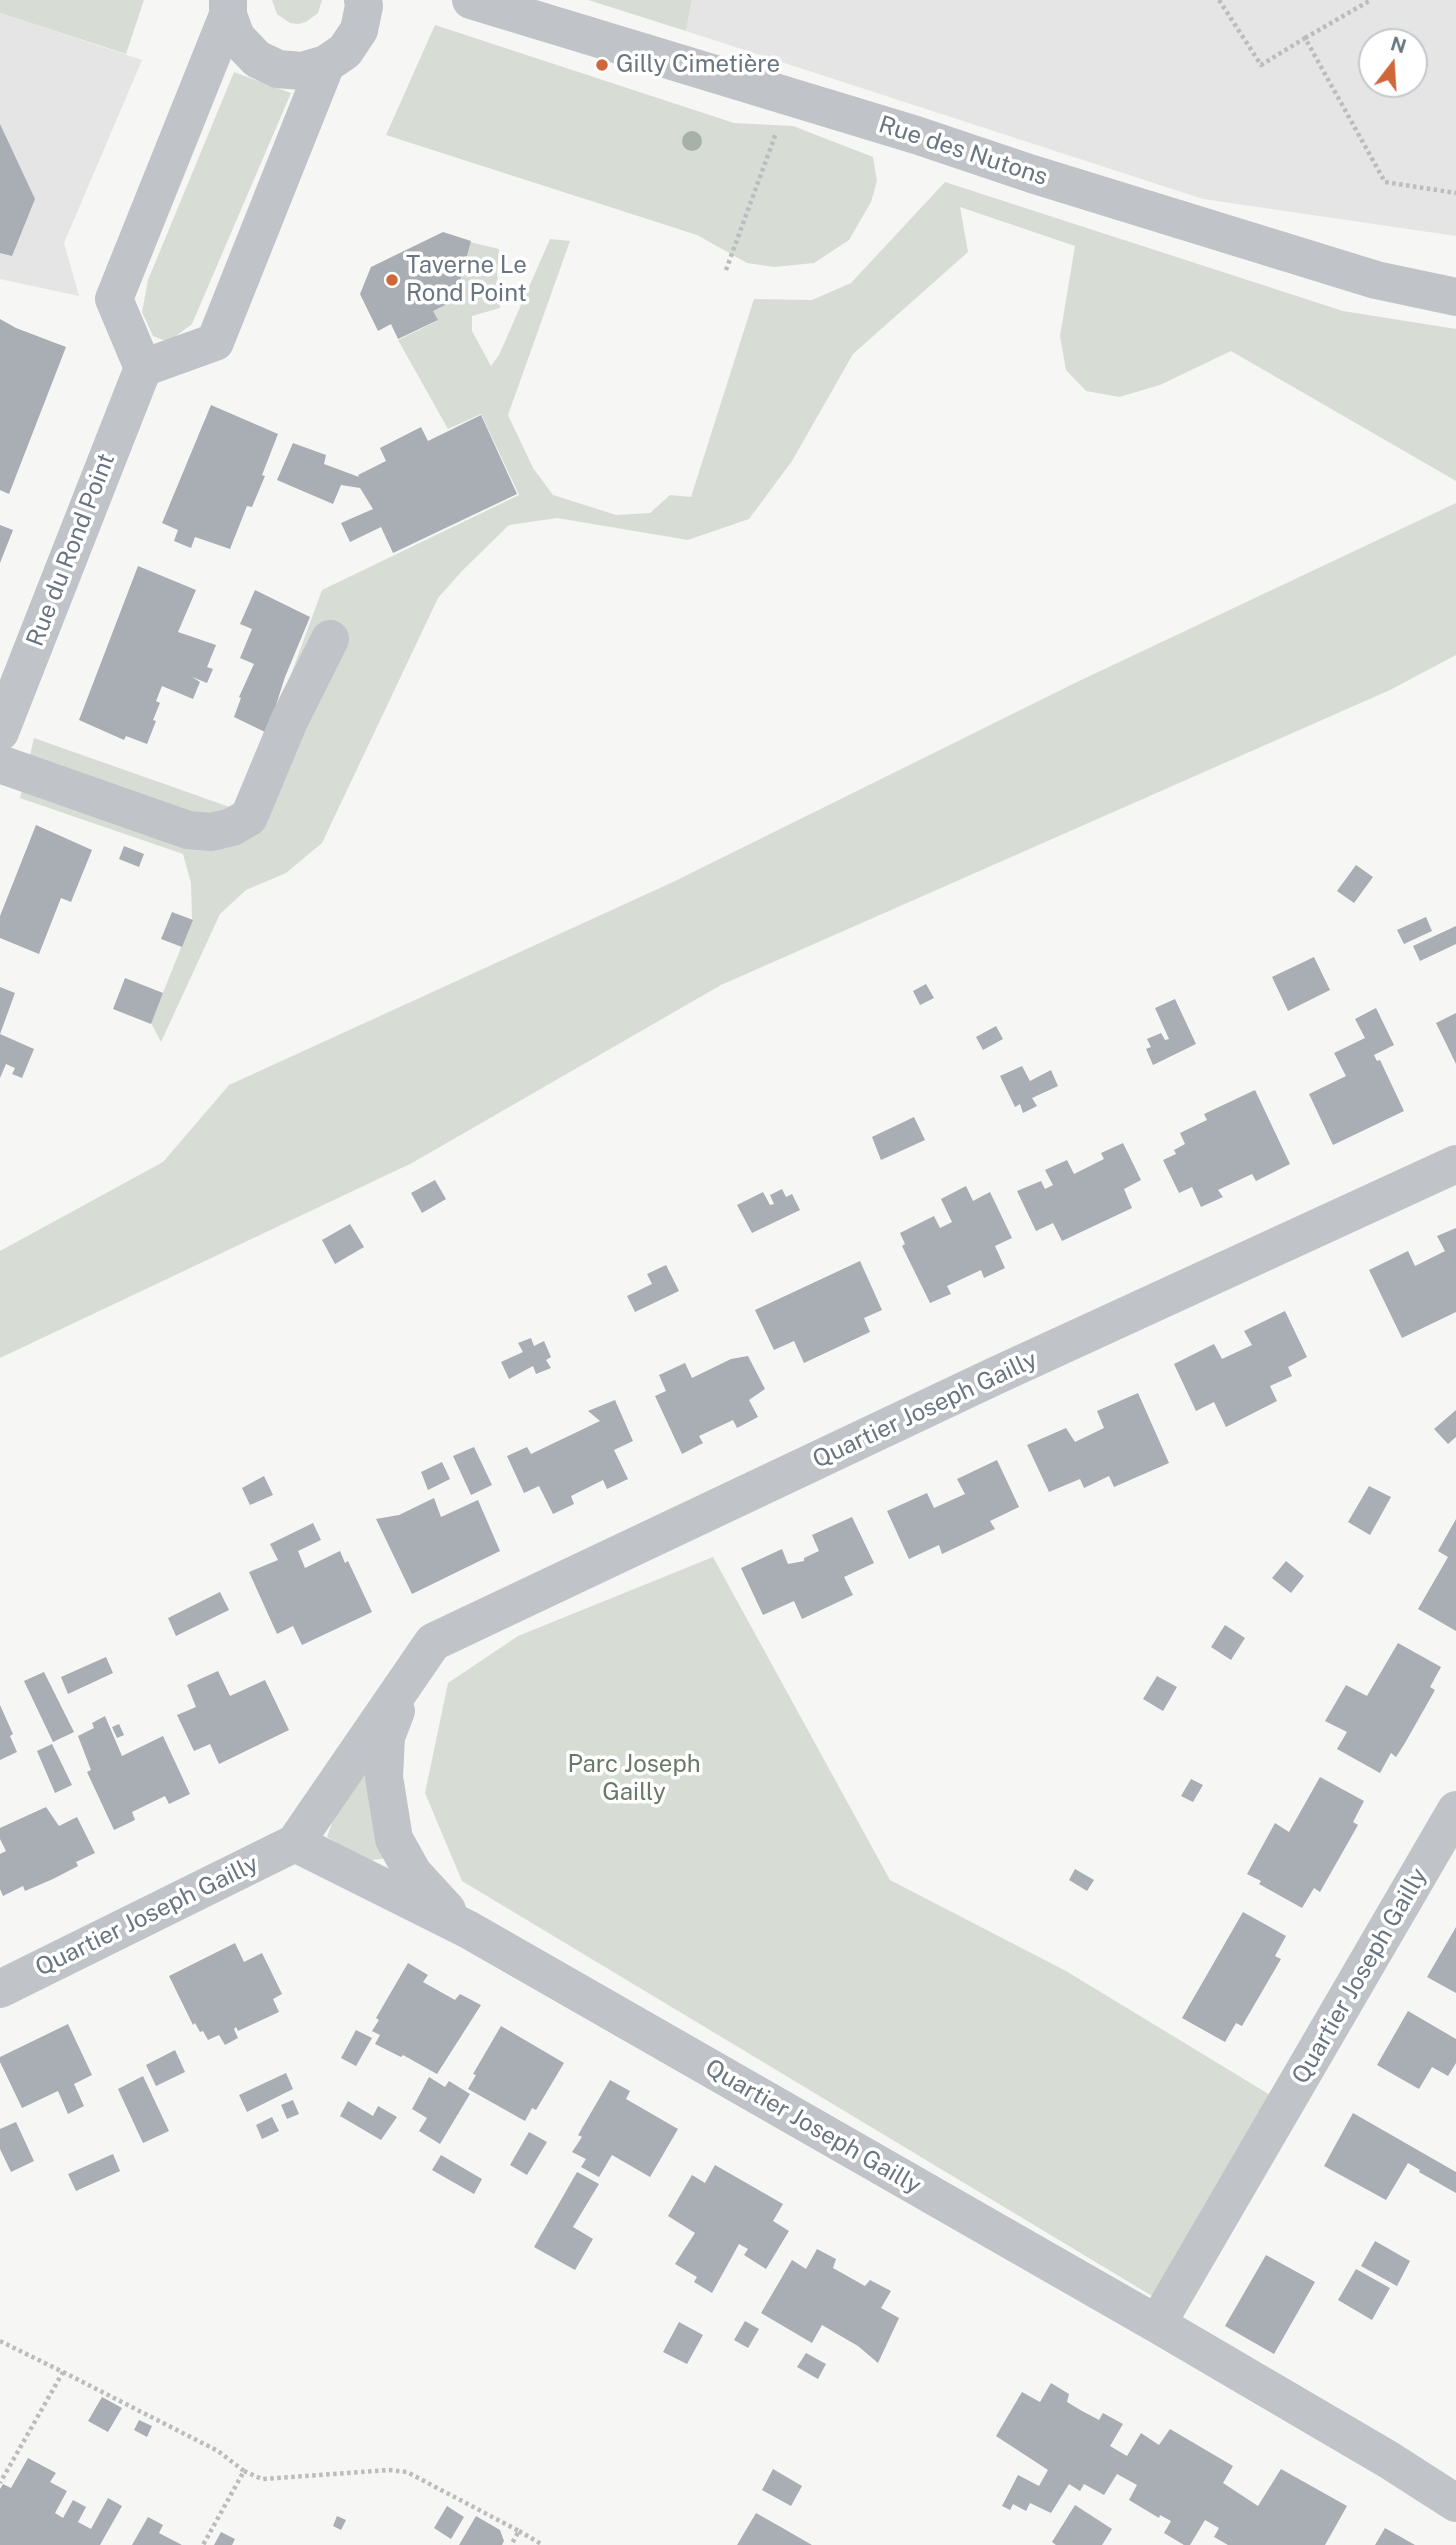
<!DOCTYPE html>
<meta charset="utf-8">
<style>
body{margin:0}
#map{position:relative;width:1456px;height:2545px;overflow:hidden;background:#f6f6f4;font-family:"Public Sans",sans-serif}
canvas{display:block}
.north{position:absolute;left:1358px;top:28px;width:70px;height:70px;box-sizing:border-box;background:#fff;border:2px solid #c3c8cd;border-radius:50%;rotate:17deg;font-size:19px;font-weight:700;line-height:28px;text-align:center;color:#697581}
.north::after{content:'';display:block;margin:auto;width:24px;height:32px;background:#ce683b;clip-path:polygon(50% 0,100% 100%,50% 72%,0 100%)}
</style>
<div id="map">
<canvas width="1456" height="2545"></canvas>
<div class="north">N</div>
</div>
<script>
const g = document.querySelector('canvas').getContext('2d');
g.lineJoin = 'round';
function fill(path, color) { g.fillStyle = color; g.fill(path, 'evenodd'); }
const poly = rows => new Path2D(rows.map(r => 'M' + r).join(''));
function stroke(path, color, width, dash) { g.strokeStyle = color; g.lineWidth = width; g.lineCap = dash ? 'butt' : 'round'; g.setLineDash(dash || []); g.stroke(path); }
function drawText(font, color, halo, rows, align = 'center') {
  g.font = font + ' "Public Sans",sans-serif'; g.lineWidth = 7; g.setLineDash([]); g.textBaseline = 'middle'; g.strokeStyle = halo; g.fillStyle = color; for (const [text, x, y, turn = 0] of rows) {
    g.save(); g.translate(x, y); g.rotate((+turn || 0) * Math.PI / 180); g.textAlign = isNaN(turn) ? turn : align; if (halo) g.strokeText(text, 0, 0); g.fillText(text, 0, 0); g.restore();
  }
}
fill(poly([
 [692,0,1456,0,1456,236,1203,199,686,31],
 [1372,42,1414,42,1414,84,1372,84],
 [0,13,142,60,64,243,79,296,0,279]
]), '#e4e5e4');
fill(poly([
 [0,0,144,0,126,54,0,13],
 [272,0,322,0,318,13,306,22,298,24,290,23,277,14],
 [588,0,692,0,686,31],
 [435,25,734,123,793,126,873,157,877,181,871,202,849,240,814,263,774,267,747,263,697,235,386,135],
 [234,72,291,93,192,324,168,342,153,336,142,312,148,280],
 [945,182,1343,311,1456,329,1456,481,1231,351,1160,385,1119,397,1086,391,1066,370,1060,336,1075,246,960,207,968,252,853,354,792,461,749,519,688,540,557,518,509,525,462,571,438,598,322,843,286,873,246,890,220,914,161,1042,151,1023,192,920,191,883,183,854,20,798,34,738,241,811,322,590,519,495,481,414,448,429,398,340,437,321,432,310,456,299,470,242,499,249,497,272,500,308,472,316,472,331,491,366,499,355,550,239,570,241,508,415,533,468,553,495,616,515,650,513,670,495,691,497,754,299,812,300,851,283],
 [1456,503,1456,655,1390,690,721,985,412,1163,0,1358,0,1251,163,1162,229,1085,673,882,1077,682],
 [713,1557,890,1880,1066,1971,1285,2104,1167,2305,462,1881,425,1793,448,1683,518,1636],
 [372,1749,387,1858,367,1861,327,1837,352,1768]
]), '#d7ddd5');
fill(poly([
 [0,124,35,199,12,256,0,253],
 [443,232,471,241,455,300,433,311,438,320,398,339,391,324,378,331,360,294,371,267],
 [0,319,16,328,66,347,9,494,0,490],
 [211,405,278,434,262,475,265,476,252,507,247,506,230,549,195,537,191,548,174,541,178,530,162,523],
 [481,415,517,494,393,553,381,527,350,542,341,523,373,509,360,488,341,485,333,504,277,480,293,443,326,455,324,464,359,477,358,475,386,461,380,448,421,427,428,441],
 [0,525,13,530,0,563],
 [138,566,196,590,178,632,216,645,207,667,213,669,207,683,192,677,200,682,193,699,162,686,156,701,160,703,153,720,156,721,147,744,126,736,124,740,79,720],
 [255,590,310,617,285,677,267,733,234,717,241,698,239,697,254,664,240,658,252,629,240,624],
 [36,825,92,850,71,902,61,898,39,954,0,938,0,916],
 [124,846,144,854,139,867,119,859],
 [1356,865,1373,877,1354,903,1337,891],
 [172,912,193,920,182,947,161,939],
 [1426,917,1432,931,1404,944,1397,930],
 [1456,926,1456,944,1420,961,1413,946],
 [1314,957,1330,990,1288,1011,1272,977],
 [125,978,163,993,151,1024,113,1009],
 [926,984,934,998,920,1005,913,991],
 [0,987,15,993,0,1034],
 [1175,999,1196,1044,1153,1065,1146,1049,1151,1047,1147,1039,1161,1033,1165,1040,1169,1039,1155,1008],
 [1376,1008,1394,1045,1374,1055,1377,1061,1380,1060,1404,1111,1333,1145,1309,1094,1346,1076,1334,1053,1365,1038,1355,1019],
 [1456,1013,1456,1064,1436,1023],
 [996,1026,1003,1039,983,1050,976,1037],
 [0,1034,34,1049,22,1078,12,1074,15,1068,6,1064,0,1078],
 [1022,1066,1030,1081,1051,1070,1058,1086,1032,1098,1037,1106,1023,1113,1020,1104,1015,1107,1000,1076],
 [1255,1090,1290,1164,1256,1181,1252,1174,1218,1190,1223,1197,1201,1207,1192,1187,1179,1193,1163,1160,1176,1154,1174,1150,1185,1144,1180,1133,1207,1120,1204,1114],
 [914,1117,925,1140,881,1160,872,1137],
 [1123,1143,1141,1180,1124,1189,1132,1208,1062,1241,1053,1223,1036,1231,1017,1191,1041,1181,1045,1189,1053,1185,1045,1170,1067,1160,1074,1174,1104,1159,1101,1153],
 [435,1180,446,1199,422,1213,411,1193],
 [966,1186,973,1201,990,1192,1012,1238,995,1246,1005,1268,984,1278,981,1270,947,1286,951,1294,930,1303,902,1246,905,1244,900,1233,934,1216,940,1228,952,1222,941,1199],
 [782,1189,786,1197,792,1194,800,1210,752,1233,737,1205,763,1192,770,1205,774,1204,770,1195],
 [350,1224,364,1247,335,1264,322,1240],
 [1456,1228,1456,1312,1402,1338,1369,1270,1408,1251,1415,1266,1445,1251,1437,1236],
 [860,1261,882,1310,864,1318,870,1332,804,1363,794,1341,774,1350,755,1310],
 [666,1265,679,1291,635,1312,627,1296,652,1284,647,1274],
 [1285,1311,1307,1357,1288,1367,1292,1376,1270,1386,1277,1401,1226,1427,1214,1402,1196,1411,1174,1364,1214,1344,1222,1359,1252,1345,1244,1331],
 [531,1338,534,1346,544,1341,551,1357,546,1360,551,1368,536,1374,533,1366,509,1379,501,1362,523,1352,518,1343],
 [748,1356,765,1389,749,1400,758,1417,737,1428,733,1420,699,1436,703,1443,682,1454,655,1396,666,1391,659,1375,685,1363,692,1378,731,1359],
 [1138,1393,1169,1463,1114,1487,1109,1476,1084,1488,1080,1479,1049,1492,1027,1445,1066,1428,1075,1442,1104,1428,1097,1411],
 [615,1400,633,1441,614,1450,628,1479,607,1489,603,1480,571,1496,574,1504,553,1514,539,1486,524,1493,507,1456,527,1447,531,1454,600,1421,588,1411],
 [1456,1410,1456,1437,1448,1444,1434,1429],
 [474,1447,492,1485,471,1495,453,1456],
 [997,1460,1019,1507,990,1521,995,1529,942,1554,939,1545,909,1559,887,1511,927,1493,934,1508,965,1494,957,1479],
 [442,1462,450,1479,428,1490,421,1472],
 [264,1476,273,1495,250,1505,242,1488],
 [1369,1486,1391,1497,1370,1535,1348,1522],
 [434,1498,441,1517,478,1500,500,1551,412,1594,376,1519,399,1515],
 [852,1517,874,1563,844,1577,853,1595,802,1619,794,1601,763,1615,741,1568,782,1549,788,1564,804,1561,804,1558,819,1551,812,1535],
 [1456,1519,1456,1631,1418,1609,1448,1557,1438,1551],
 [313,1523,321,1540,298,1551,305,1568,340,1551,345,1563,348,1561,372,1612,302,1645,293,1626,277,1634,249,1572,278,1560,270,1544],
 [1286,1561,1304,1576,1291,1593,1272,1578],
 [220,1592,229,1610,176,1636,168,1618],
 [1225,1625,1245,1638,1231,1660,1211,1647],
 [1398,1643,1441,1667,1430,1687,1435,1690,1405,1743,1396,1757,1391,1753,1380,1773,1337,1749,1347,1732,1325,1721,1346,1685,1367,1696],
 [106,1657,113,1673,68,1694,61,1677],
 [218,1671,230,1696,265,1680,289,1730,219,1764,210,1744,194,1751,177,1715,196,1707,187,1685],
 [44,1672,74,1732,53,1742,24,1681],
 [1157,1676,1177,1687,1163,1711,1143,1699],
 [0,1705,13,1734,10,1736,17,1752,0,1760],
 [105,1716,122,1756,163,1736,190,1794,169,1804,165,1796,132,1812,135,1820,114,1830,87,1772,91,1770,78,1736,94,1728,92,1723],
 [119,1724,124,1735,117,1738,112,1727],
 [52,1744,72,1785,55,1793,37,1751],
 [1320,1777,1364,1801,1353,1822,1358,1825,1320,1892,1314,1888,1302,1908,1259,1884,1261,1881,1247,1874,1275,1823,1289,1832],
 [1191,1779,1203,1785,1193,1802,1181,1796],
 [46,1807,59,1826,77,1817,95,1853,76,1862,78,1866,53,1879,25,1891,23,1886,3,1896,0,1889,0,1854,6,1851,0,1839,0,1828],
 [1075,1869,1094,1880,1087,1891,1069,1880],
 [1243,1912,1286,1936,1275,1956,1281,1959,1242,2026,1236,2023,1225,2042,1182,2018],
 [1456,1927,1456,1993,1427,1977],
 [235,1943,244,1962,262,1953,282,1994,273,1999,279,2012,238,2031,236,2027,234,2029,238,2038,225,2045,219,2035,208,2040,203,2031,200,2032,195,2023,193,2025,169,1976],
 [408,1963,428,1975,423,1982,455,2000,460,1994,481,2005,437,2074,403,2055,401,2057,375,2044,380,2035,372,2031,379,2020,376,2018],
 [1408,2011,1456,2039,1456,2063,1448,2076,1432,2067,1419,2089,1377,2065],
 [68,2024,92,2075,74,2084,84,2106,68,2114,58,2091,22,2108,0,2062,0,2057],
 [501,2026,564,2063,536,2110,532,2108,525,2121,468,2089,476,2075,473,2074],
 [356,2030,372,2038,356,2066,341,2058],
 [175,2050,185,2072,156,2086,146,2065],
 [286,2073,293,2089,247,2112,239,2095],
 [143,2076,169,2131,143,2143,118,2089],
 [429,2077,445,2087,449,2081,470,2094,440,2144,419,2131,427,2118,412,2109],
 [610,2080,630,2091,626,2099,678,2129,650,2177,612,2155,599,2177,581,2167,586,2159,572,2152,582,2137,578,2135],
 [293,2100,299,2114,287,2119,281,2105],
 [348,2101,373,2116,378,2106,397,2117,381,2140,340,2116],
 [1353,2113,1456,2172,1456,2193,1419,2172,1420,2170,1408,2163,1386,2200,1324,2166],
 [272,2117,279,2131,262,2139,256,2125],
 [16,2122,34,2161,11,2172,0,2149,0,2129],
 [529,2132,547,2142,527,2175,510,2165],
 [113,2154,120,2171,76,2191,68,2174],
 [441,2155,482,2179,474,2194,432,2170],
 [715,2165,783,2204,773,2221,789,2231,766,2269,744,2255,748,2249,739,2244,712,2293,694,2282,697,2277,675,2264,695,2233,668,2216,692,2175,705,2183],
 [577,2172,599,2184,573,2227,593,2239,575,2270,534,2247],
 [1375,2241,1410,2261,1397,2286,1361,2266],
 [817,2249,836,2259,833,2268,865,2286,870,2280,891,2291,881,2308,899,2318,878,2363,858,2346,822,2325,812,2343,761,2313,792,2260,806,2269],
 [1266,2255,1315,2282,1274,2354,1225,2326],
 [1356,2269,1390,2288,1372,2320,1338,2300],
 [745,2321,759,2329,748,2348,734,2340],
 [679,2322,703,2335,687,2364,663,2352],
 [806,2353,826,2364,818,2379,797,2367],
 [1051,2383,1069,2394,1067,2402,1082,2411,1099,2420,1103,2413,1123,2424,1110,2446,1127,2456,1141,2433,1159,2445,1170,2429,1233,2466,1223,2483,1258,2506,1281,2469,1347,2506,1325,2545,1228,2545,1214,2537,1219,2528,1205,2520,1190,2545,1184,2545,1164,2533,1171,2521,1160,2515,1159,2518,1129,2500,1137,2485,1117,2474,1104,2495,1084,2484,1080,2491,1069,2484,1051,2513,1030,2503,1026,2511,1013,2504,1010,2510,1002,2506,1018,2475,1039,2486,1048,2470,996,2436,1022,2392,1040,2402],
 [102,2397,122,2408,108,2432,88,2421],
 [139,2420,152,2426,147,2437,134,2430],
 [28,2458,56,2473,50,2482,67,2491,55,2513,63,2518,73,2500,86,2507,78,2522,91,2529,108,2498,122,2506,100,2545,0,2545,0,2489,3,2484,11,2488],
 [773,2469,802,2486,791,2506,762,2490],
 [1075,2505,1112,2529,1102,2545,1056,2545,1052,2542],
 [447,2506,464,2517,451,2539,434,2528],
 [756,2513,786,2530,812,2545,737,2545],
 [337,2516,346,2520,341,2530,333,2526],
 [476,2516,500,2530,504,2541,502,2545,459,2545],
 [148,2517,163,2525,159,2533,182,2545,132,2545],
 [1385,2528,1415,2545,1375,2545],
 [221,2532,235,2539,232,2545,214,2545]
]), '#a8aeb3');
stroke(poly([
 [1219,0,1261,65,1305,38,1385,182,1456,193],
 [1305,38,1371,0],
 [726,270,776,133],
 [0,2341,63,2372,0,2483],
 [63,2372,218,2451,244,2471,203,2545],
 [244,2471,262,2479,389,2470,407,2472,519,2531,511,2545],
 [519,2531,543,2545]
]), '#babcbe', 4.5, [3.5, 3.5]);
stroke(poly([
 [228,0,228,15,236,37,257,59,278,69,302,71,326,64,345,51,359,30,364,6,363,0],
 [471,0,916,135,1032,174,1376,280,1456,297],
 [143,368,215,342,326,64],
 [0,732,143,368,114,299,228,15],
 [0,764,188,830,211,832,232,827,249,817,289,721,330,639],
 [396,1711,386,1737,384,1777,394,1839,413,1873,447,1910],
 [295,1843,469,1930,1157,2324,1389,2460,1456,2503],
 [0,1989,295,1843,433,1642,995,1376,1456,1164],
 [1157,2324,1456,1810]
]), '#c0c3c7', 38);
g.fillStyle = '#a8b1a6';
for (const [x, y] of [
 [692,141]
]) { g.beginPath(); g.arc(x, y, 10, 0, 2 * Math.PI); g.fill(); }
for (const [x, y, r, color] of [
 [602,65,7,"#ce683b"],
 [392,280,7,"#ce683b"]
]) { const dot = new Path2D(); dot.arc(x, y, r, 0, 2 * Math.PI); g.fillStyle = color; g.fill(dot); stroke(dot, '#fff', 2.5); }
drawText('24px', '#697581', '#fff', [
 ["Gilly Cimetière",616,65],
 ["Taverne Le",406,266],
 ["Rond Point",406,294]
], 'left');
drawText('24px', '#697581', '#fff', [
 ["Rue des Nutons",963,151,18],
 ["Rue du Rond Point",71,550,-69],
 ["Quartier Joseph Gailly",925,1410,-25],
 ["Quartier Joseph Gailly",147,1916,-26],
 ["Quartier Joseph Gailly",1360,1976,-60],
 ["Quartier Joseph Gailly",813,2127,30]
]);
drawText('24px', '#697967', '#fff', [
 ["Parc Joseph",634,1765],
 ["Gailly",634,1793]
]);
</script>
